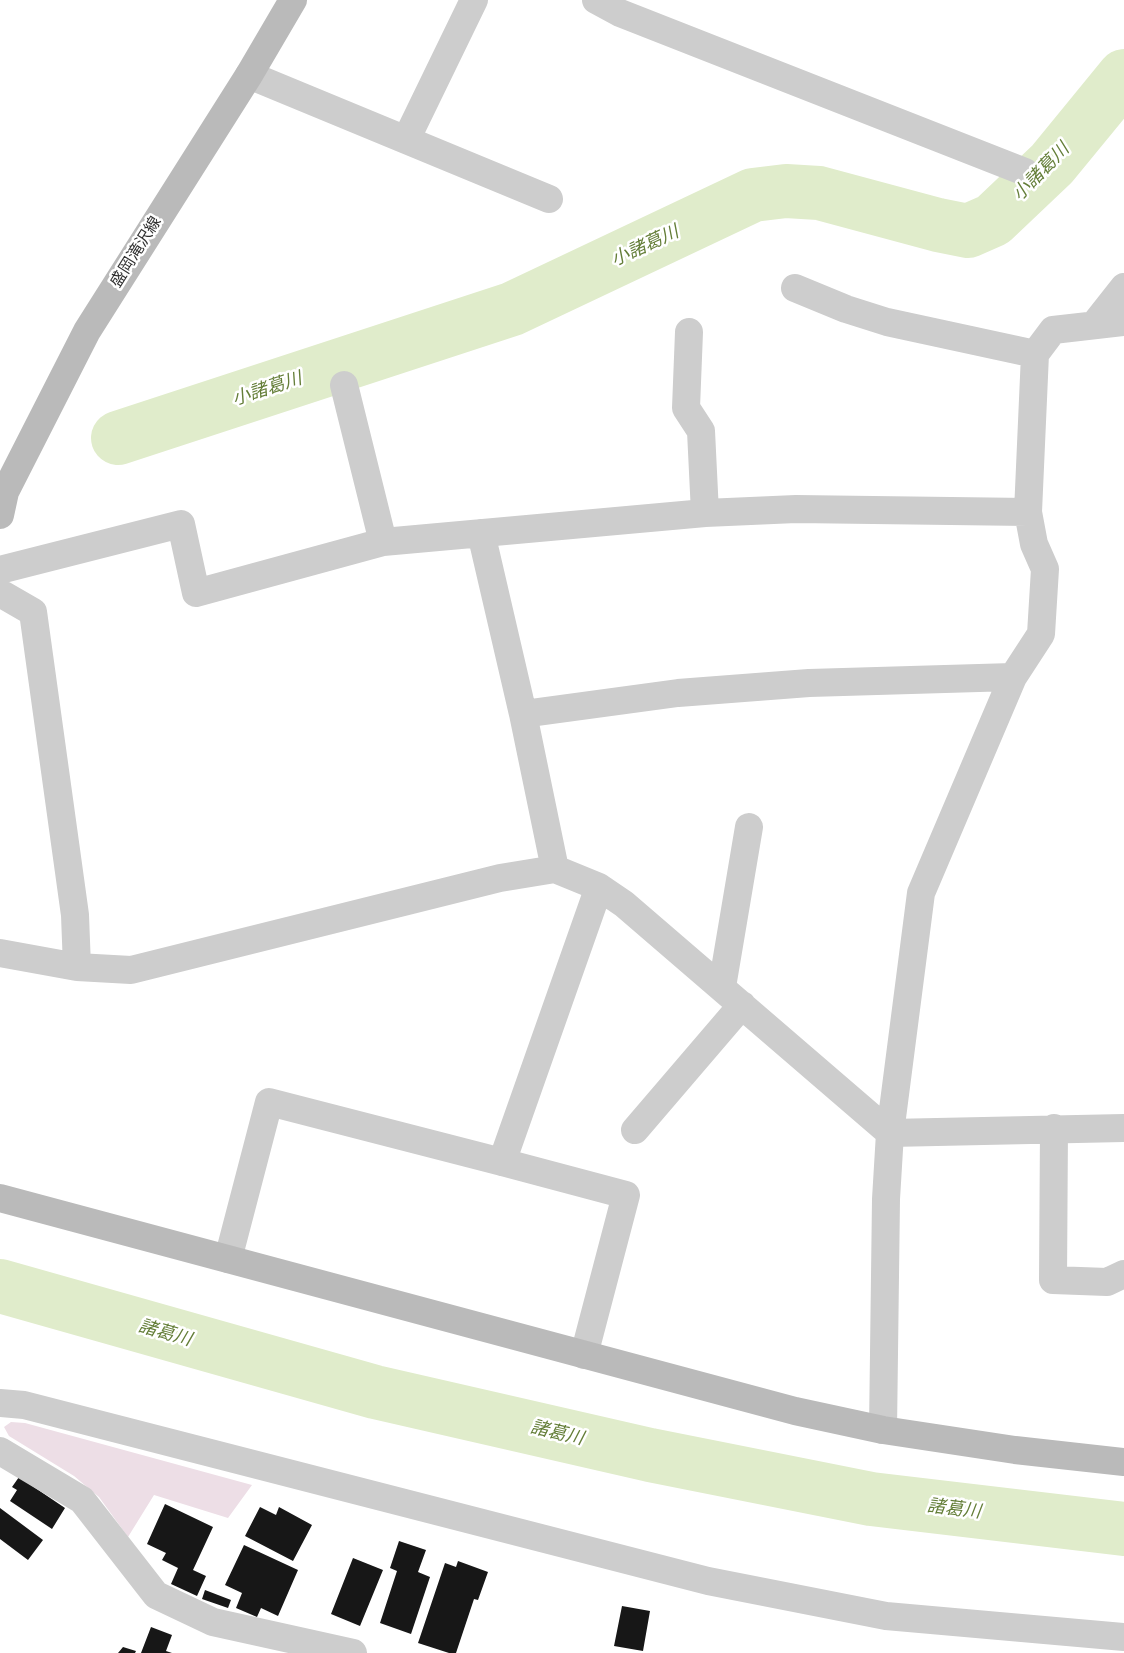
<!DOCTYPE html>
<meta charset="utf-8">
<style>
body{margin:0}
canvas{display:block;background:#fff}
</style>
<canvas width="1124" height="1653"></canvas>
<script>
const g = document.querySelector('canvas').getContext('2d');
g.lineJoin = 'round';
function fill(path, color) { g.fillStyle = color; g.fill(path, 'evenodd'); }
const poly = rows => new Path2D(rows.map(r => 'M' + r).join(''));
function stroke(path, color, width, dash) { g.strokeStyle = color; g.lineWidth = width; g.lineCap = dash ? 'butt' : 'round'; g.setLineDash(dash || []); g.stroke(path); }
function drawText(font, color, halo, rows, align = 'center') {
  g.font = font + ' Cabin,"Noto Sans JP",sans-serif'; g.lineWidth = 5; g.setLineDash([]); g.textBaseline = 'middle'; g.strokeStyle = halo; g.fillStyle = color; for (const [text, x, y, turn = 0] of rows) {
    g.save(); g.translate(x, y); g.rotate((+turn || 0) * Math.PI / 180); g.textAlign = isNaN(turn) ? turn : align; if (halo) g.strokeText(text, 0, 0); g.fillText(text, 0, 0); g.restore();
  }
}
fill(poly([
 [11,1422,25,1423,252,1485,228,1518,154,1495,128,1537,99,1497,74,1476,9,1436,4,1427]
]), '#eddee6');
stroke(poly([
 [118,438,512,309,753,195,786,191,819,193,938,225,968,231,993,220,1052,164,1124,76],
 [0,1286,375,1392,650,1455,871,1499,1124,1529]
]), '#e0eccb', 54);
fill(poly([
 [19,1477,65,1508,52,1529,10,1501,17,1490,12,1487],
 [165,1504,213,1527,193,1570,206,1576,197,1596,171,1584,178,1568,162,1560,166,1553,147,1544],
 [260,1507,276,1515,279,1507,312,1525,293,1561,245,1536],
 [0,1508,43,1540,28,1560,0,1539],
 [399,1541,426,1550,418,1572,430,1577,411,1634,380,1623,397,1571,390,1568],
 [244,1545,298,1570,278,1616,261,1608,257,1617,236,1608,242,1593,225,1585],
 [353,1558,383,1570,360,1626,331,1614],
 [458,1561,488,1572,478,1600,474,1599,456,1653,449,1653,418,1643,445,1563,456,1567],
 [205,1590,231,1600,228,1608,202,1599],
 [622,1606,650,1611,643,1651,614,1646],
 [151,1627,172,1635,166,1651,172,1653,141,1653],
 [123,1647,136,1651,135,1653,118,1653]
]), '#171717');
stroke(poly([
 [596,0,620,13,1025,172],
 [249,75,549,199],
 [406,140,474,0],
 [795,288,846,309,887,322,1035,354],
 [1094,325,1124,287],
 [689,332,686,408,701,431,705,513],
 [344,385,383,542],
 [481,533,523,714,555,869],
 [0,570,181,524,196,593,383,542,705,513,796,509,1028,512],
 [0,593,33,612,75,915,77,967],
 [523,714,678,693,809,683,1013,677],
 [0,953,77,967,131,970,500,878,555,869,599,887,624,904,890,1133,1124,1128],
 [722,987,749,827],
 [1054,1128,1053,1280,1107,1282,1124,1274],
 [635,1130,742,1005],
 [502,1162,599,887],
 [228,1259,269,1102,502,1162,626,1195,584,1355],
 [0,1403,24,1405,708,1581,886,1616,1124,1637],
 [883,1430,886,1199,890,1133,921,893,1013,677,1041,634,1045,569,1034,544,1028,512,1035,354,1053,330,1124,322],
 [0,1451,82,1500,156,1595,213,1622,353,1653]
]), '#cdcdcd', 28);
stroke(poly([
 [0,515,5,492,87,331,249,75,293,0],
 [0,1198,795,1411,883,1430,1015,1450,1124,1462]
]), '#bababa', 28);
drawText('16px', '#303030', '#fff', [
 ["盛岡滝沢線",136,252,-58]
]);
drawText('italic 18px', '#647e38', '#fff', [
 ["小諸葛川",1041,172,-46],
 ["小諸葛川",645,246,-25],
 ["小諸葛川",267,389,-18],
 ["諸葛川",165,1333,16],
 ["諸葛川",557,1433,13],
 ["諸葛川",954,1509,7]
]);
</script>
